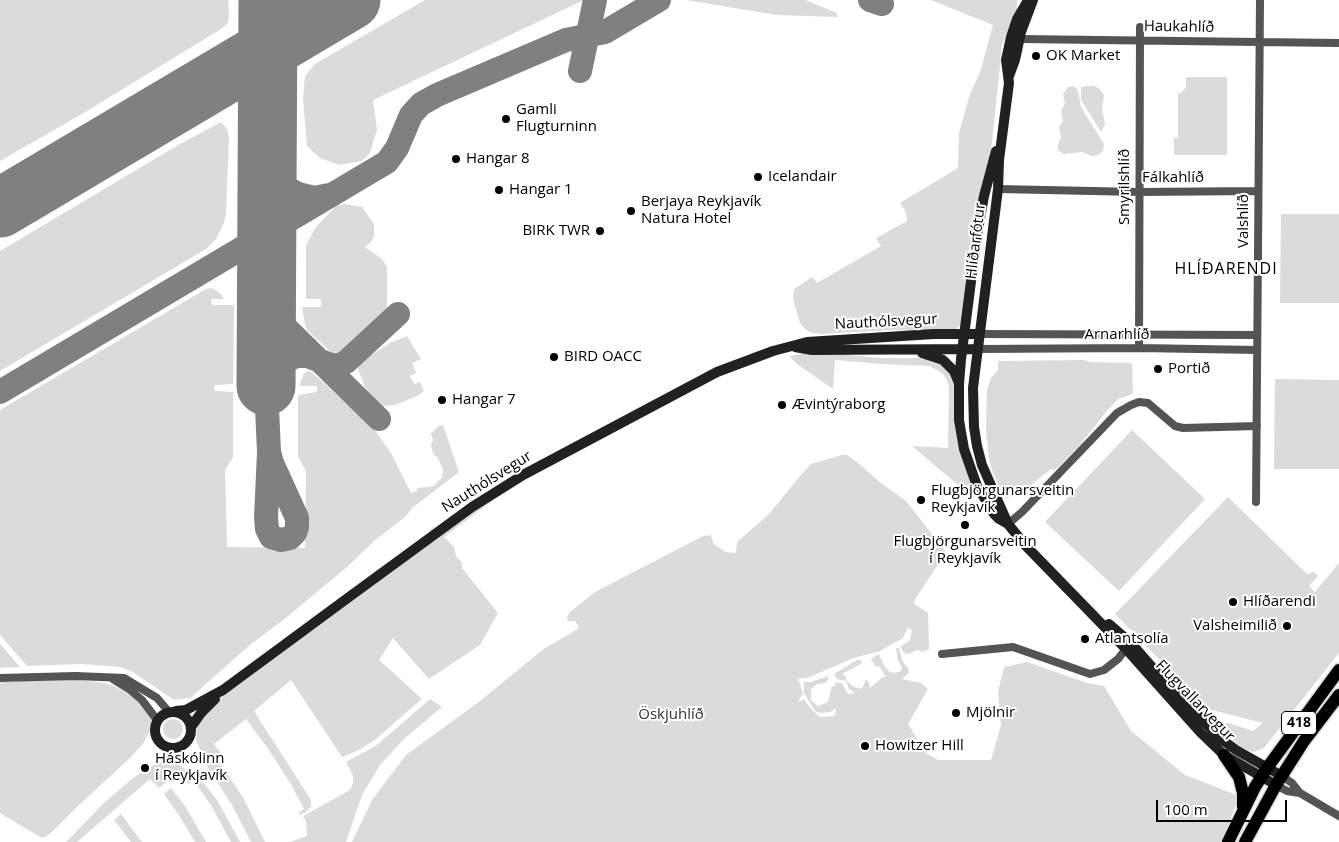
<!DOCTYPE html>
<meta charset="utf-8">
<style>
body{margin:0}
#map{position:relative;width:1339px;height:842px;overflow:hidden;background:#fff;font-family:"Open Sans",sans-serif}
canvas{display:block}
.scale{position:absolute;left:1156px;top:800px;width:131px;height:22px;box-sizing:border-box;border:2px solid #000;border-top:0;padding-left:6px;font-size:15px;line-height:18px;white-space:nowrap;color:#000;-webkit-text-stroke:4px #fff;paint-order:stroke}
</style>
<div id="map">
<canvas width="1339" height="842"></canvas>
<div class="scale">100 m</div>
</div>
<script>
const g = document.querySelector('canvas').getContext('2d');
g.lineJoin = 'round';
function fill(path, color) { g.fillStyle = color; g.fill(path, 'evenodd'); }
const poly = rows => new Path2D(rows.map(r => 'M' + r).join(''));
function stroke(path, color, width, dash) { g.strokeStyle = color; g.lineWidth = width; g.lineCap = dash ? 'butt' : 'round'; g.setLineDash(dash || []); g.stroke(path); }
function drawText(font, color, halo, rows, align = 'center') {
  g.font = font + ' "Open Sans",sans-serif'; g.lineWidth = 4; g.setLineDash([]); g.textBaseline = 'middle'; g.strokeStyle = halo; g.fillStyle = color; for (const [text, x, y, turn = 0] of rows) {
    g.save(); g.translate(x, y); g.rotate((+turn || 0) * Math.PI / 180); g.textAlign = isNaN(turn) ? turn : align; if (halo) g.strokeText(text, 0, 0); g.fillText(text, 0, 0); g.restore();
  }
}
fill(poly([
 [0,0,228,0,229,16,228,23,221,29,82,114,0,161],
 [425,0,584,0,373,100,377,129,370,153,362,161,339,165,320,158,307,146,303,99,305,76,315,64],
 [686,0,805,0,837,13,837,17,777,15],
 [931,0,1017,0,1017,11,1002,45,991,152,968,256,967,303,965,322,953,331,890,330,822,334,812,333,806,330,800,323,793,299,794,289,812,277,817,283,881,246,876,238,907,221,906,212,900,203,958,168,959,133,970,94,980,72,993,25],
 [1186,77,1227,77,1227,155,1174,155,1174,138,1178,138,1178,93,1181,93,1186,87],
 [1074,86,1078,91,1081,107,1104,144,1103,151,1099,155,1092,156,1082,152,1064,154,1058,150,1058,144,1061,138,1059,128,1063,121,1061,111,1065,103,1063,94,1068,87],
 [1088,86,1094,86,1100,89,1104,95,1102,109,1105,124,1101,132,1081,100,1081,87],
 [221,122,227,129,229,138,226,212,224,223,216,239,206,249,0,371,0,251,180,144],
 [345,204,362,207,374,224,374,236,371,242,365,247,382,259,387,267,387,310,359,341,340,352,332,353,307,330,305,325,302,307,321,307,321,299,306,299,306,245,316,227,336,206],
 [1281,214,1339,214,1339,303,1280,303],
 [212,288,220,293,224,299,211,299,212,305,234,305,233,384,214,385,215,391,233,392,233,457,225,470,227,547,305,548,306,471,298,456,298,395,317,392,317,386,299,386,304,373,309,371,315,375,374,429,391,453,411,493,417,491,417,488,429,487,434,486,442,477,443,469,437,457,433,454,431,445,433,440,431,434,438,426,443,425,459,472,412,508,406,516,374,541,347,567,282,621,251,644,190,698,174,700,133,672,120,667,82,664,27,666,0,635,0,410,206,289],
 [407,336,421,359,412,363,416,373,410,376,414,384,420,382,424,391,417,396,395,405,379,406,365,387,358,369,359,363,390,343],
 [805,353,839,354,881,358,921,358,946,367,955,382,971,480,969,485,964,490,912,446,948,448,949,387,947,380,942,373,930,366,881,364,835,360,833,389,797,364,789,356],
 [1083,360,1091,362,1132,363,1133,394,1118,399,1105,413,1080,445,1055,470,1051,469,1017,496,1013,494,1008,498,1003,497,992,470,989,458,986,431,987,390,991,378,998,370,998,361],
 [1275,379,1339,380,1339,469,1274,469],
 [1132,430,1205,499,1119,591,1045,522],
 [842,455,847,455,858,463,881,483,906,501,946,552,914,601,915,606,916,605,928,613,929,649,923,652,917,650,908,654,904,653,900,647,910,640,912,630,908,627,903,638,880,651,854,658,807,678,798,679,803,693,798,702,804,699,811,709,820,717,835,716,836,708,830,712,821,713,815,711,804,693,804,682,811,682,828,676,828,680,825,683,817,684,811,689,811,700,818,706,828,702,832,686,834,687,836,682,842,683,848,694,856,693,849,689,846,681,837,679,834,674,857,660,860,660,862,661,861,664,842,674,846,677,847,681,852,686,860,689,863,687,866,679,869,683,870,688,883,677,886,677,880,667,875,666,871,659,879,654,885,667,891,673,900,672,902,667,898,661,896,648,899,648,902,659,905,665,908,667,909,673,902,679,921,683,928,689,908,724,926,753,938,760,991,760,1001,725,998,692,1004,667,1027,662,1087,683,1104,686,1131,731,1185,775,1239,796,1222,842,352,842,372,800,406,755,480,701,545,648,578,629,578,625,575,621,568,621,567,617,570,612,595,592,703,536,711,535,713,543,725,552,736,553,737,542,769,514,800,476,811,464],
 [1228,497,1307,574,1314,572,1318,576,1309,586,1315,592,1339,563,1339,653,1264,748,1253,752,1242,748,1216,724,1229,723,1253,731,1263,723,1208,709,1115,614],
 [492,501,444,537,454,547,456,556,462,563,462,568,498,613,480,645,429,679,393,638,379,660,422,699,401,717,376,739,359,750,342,757,291,680,254,711,311,800,311,806,306,812,300,815,299,812,304,809,292,786,269,750,246,719,214,744,222,755,217,759,244,799,265,842,251,842,233,807,206,764,196,740,197,726,213,705,226,694,486,502],
 [0,644,2,646,20,667,0,668],
 [75,679,105,683,116,687,133,697,143,706,152,719,150,731,142,745,131,757,78,806,52,832,45,837,40,837,0,813,0,682],
 [430,699,442,707,405,738,380,765,362,795,346,842,290,842,307,836,306,821,303,816,350,790,353,783,353,776,346,762,377,745],
 '163 729a10 10 0 1 1 20 0a10 10 0 1 1-20 0Z',
 [169,760,175,762,186,770,188,767,202,781,217,800,240,842,231,842,211,805,193,780,188,784,178,773,159,788,150,779,77,842,66,842,104,803,133,778,155,764],
 [171,788,185,806,206,842,195,842,177,812,164,794],
 [121,814,142,842,131,842,114,820]
]), '#dbdbdb');
stroke(poly([
 [870,0,882,4],
 [580,71,595,0],
 [268,152,274,171,278,180,287,188,298,194,314,198,329,195],
 [285,224,272,241,268,254,267,286,270,305,278,320,379,419],
 [0,392,387,162,397,148,411,115,421,104,437,95,566,40,605,32,659,0],
 [269,452,272,463,297,518,297,527,295,533,290,538,281,540,271,537,267,529,266,518,269,452,266,386,272,372,281,362,297,356,308,356,328,364,337,366,346,362,398,314]
]), '#808080', 24);
stroke(poly([
 [0,208,351,0],
 [266,386,268,0]
]), '#808080', 59);
const primary = poly([
 [1224,755,1239,777,1243,793,1243,807],
 [1228,842,1255,787,1267,768,1339,670],
 [1245,842,1276,785,1304,741,1339,695]
]);
stroke(primary, '#dbdbdb', 15);
stroke(poly([
 [1019,39,1339,43],
 [998,189,1139,192,1258,191],
 [979,334,1257,335],
 [1139,348,1140,27],
 [977,349,1139,348,1257,350],
 [1256,502,1260,0],
 [1008,524,1022,512,1117,413,1131,405,1139,402,1148,403,1175,426,1183,428,1257,426],
 [942,654,1013,647,1090,674,1104,670,1118,659,1129,645],
 [0,678,76,676,124,678,157,698,169,712],
 [113,679,129,689,142,700,157,720],
 [1282,776,1292,783,1300,793],
 [1276,785,1287,791,1300,793,1339,816]
]), '#545454', 8);
stroke(poly([
 [1030,0,1027,2,1017,19,1011,37,1006,60,1009,83,999,160,998,189,973,388,974,427,977,446,982,465,1008,524,1025,545,1126,649,1201,733,1224,755,1276,785],
 [1009,76,1015,60,1021,32,1033,0],
 [996,151,984,196,977,235,961,359,959,384,959,420,964,449,977,486,994,514,999,519,1008,524],
 [795,347,812,350,977,349],
 [922,353,943,360,954,371,959,383],
 [1109,624,1131,643,1158,674,1221,739,1236,750,1282,776],
 [176,711,186,710,223,690,345,600,472,507,496,492,523,475,717,372,773,351,807,342,934,334,979,334],
 '155 730a18 18 0 1 1 36 0a18 18 0 1 1-36 0Z',
 [191,727,201,713,215,699]
]), '#212121', 10);
stroke(primary, '#000', 12);
for (const [x, y, r, color] of [
 [1036,56,5,"#000"],
 [506,119,5,"#000"],
 [456,159,5,"#000"],
 [758,177,5,"#000"],
 [499,190,5,"#000"],
 [631,211,5,"#000"],
 [600,231,5,"#000"],
 [554,357,5,"#000"],
 [1158,369,5,"#000"],
 [442,400,5,"#000"],
 [782,405,5,"#000"],
 [921,500,5,"#000"],
 [965,525,5,"#000"],
 [1233,602,5,"#000"],
 [1287,626,5,"#000"],
 [1085,639,5,"#000"],
 [956,713,5,"#000"],
 [865,746,5,"#000"],
 [145,768,5,"#000"]
]) { const dot = new Path2D(); dot.arc(x, y, r, 0, 2 * Math.PI); g.fillStyle = color; g.fill(dot); stroke(dot, '#fff', 2); }
for (const [x, y, w] of [
 [1299,723,35]
]) { const box = new Path2D(); box.roundRect(x - w / 2, y - 11.5, w, 23, 4); g.fillStyle = '#fff'; g.fill(box); stroke(box, '#000', 1); }
drawText('bold 14px', '#000', null, [
 ["418",1299,723]
]);
drawText('15px', '#000', '#fff', [
 ["Haukahlíð",1179,27,1],
 ["Fálkahlíð",1173,178],
 ["Smyrilshlíð",1125,187,-90],
 ["Valshlíð",1244,221,-90],
 ["Hlíðarfótur",976,241,-83],
 ["Nauthólsvegur",886,322,-3],
 ["Arnarhlíð",1117,335],
 ["Nauthólsvegur",487,482,-32],
 ["Flugvallarvegur",1195,701,46]
]);
drawText('15px', '#000', '#fff', [
 ["OK Market",1046,56],
 ["Gamli",516,110],
 ["Flugturninn",516,127],
 ["Hangar 8",466,159],
 ["Icelandair",768,177],
 ["Hangar 1",509,190],
 ["Berjaya Reykjavík",641,202],
 ["Natura Hotel",641,219],
 ["BIRK TWR",590,231,"right"],
 ["BIRD OACC",564,357],
 ["Portið",1168,369],
 ["Hangar 7",452,400],
 ["Ævintýraborg",792,405],
 ["Flugbjörgunarsveitin",931,491],
 ["Reykjavík",931,508],
 ["Flugbjörgunarsveitin",965,542,"center"],
 ["í Reykjavík",965,559,"center"],
 ["Hlíðarendi",1243,602],
 ["Valsheimilið",1277,626,"right"],
 ["Atlantsolía",1095,639],
 ["Mjölnir",966,713],
 ["Howitzer Hill",875,746],
 ["Háskólinn",155,759],
 ["í Reykjavík",155,776]
], 'left');
drawText('15px', '#323232', '#fff', [
 ["Öskjuhlíð",671,715]
]);
g.letterSpacing = '1px';
drawText('16px', '#000', '#fff', [
 ["HLÍÐARENDI",1226,269]
]);
g.letterSpacing = '0px';
</script>
